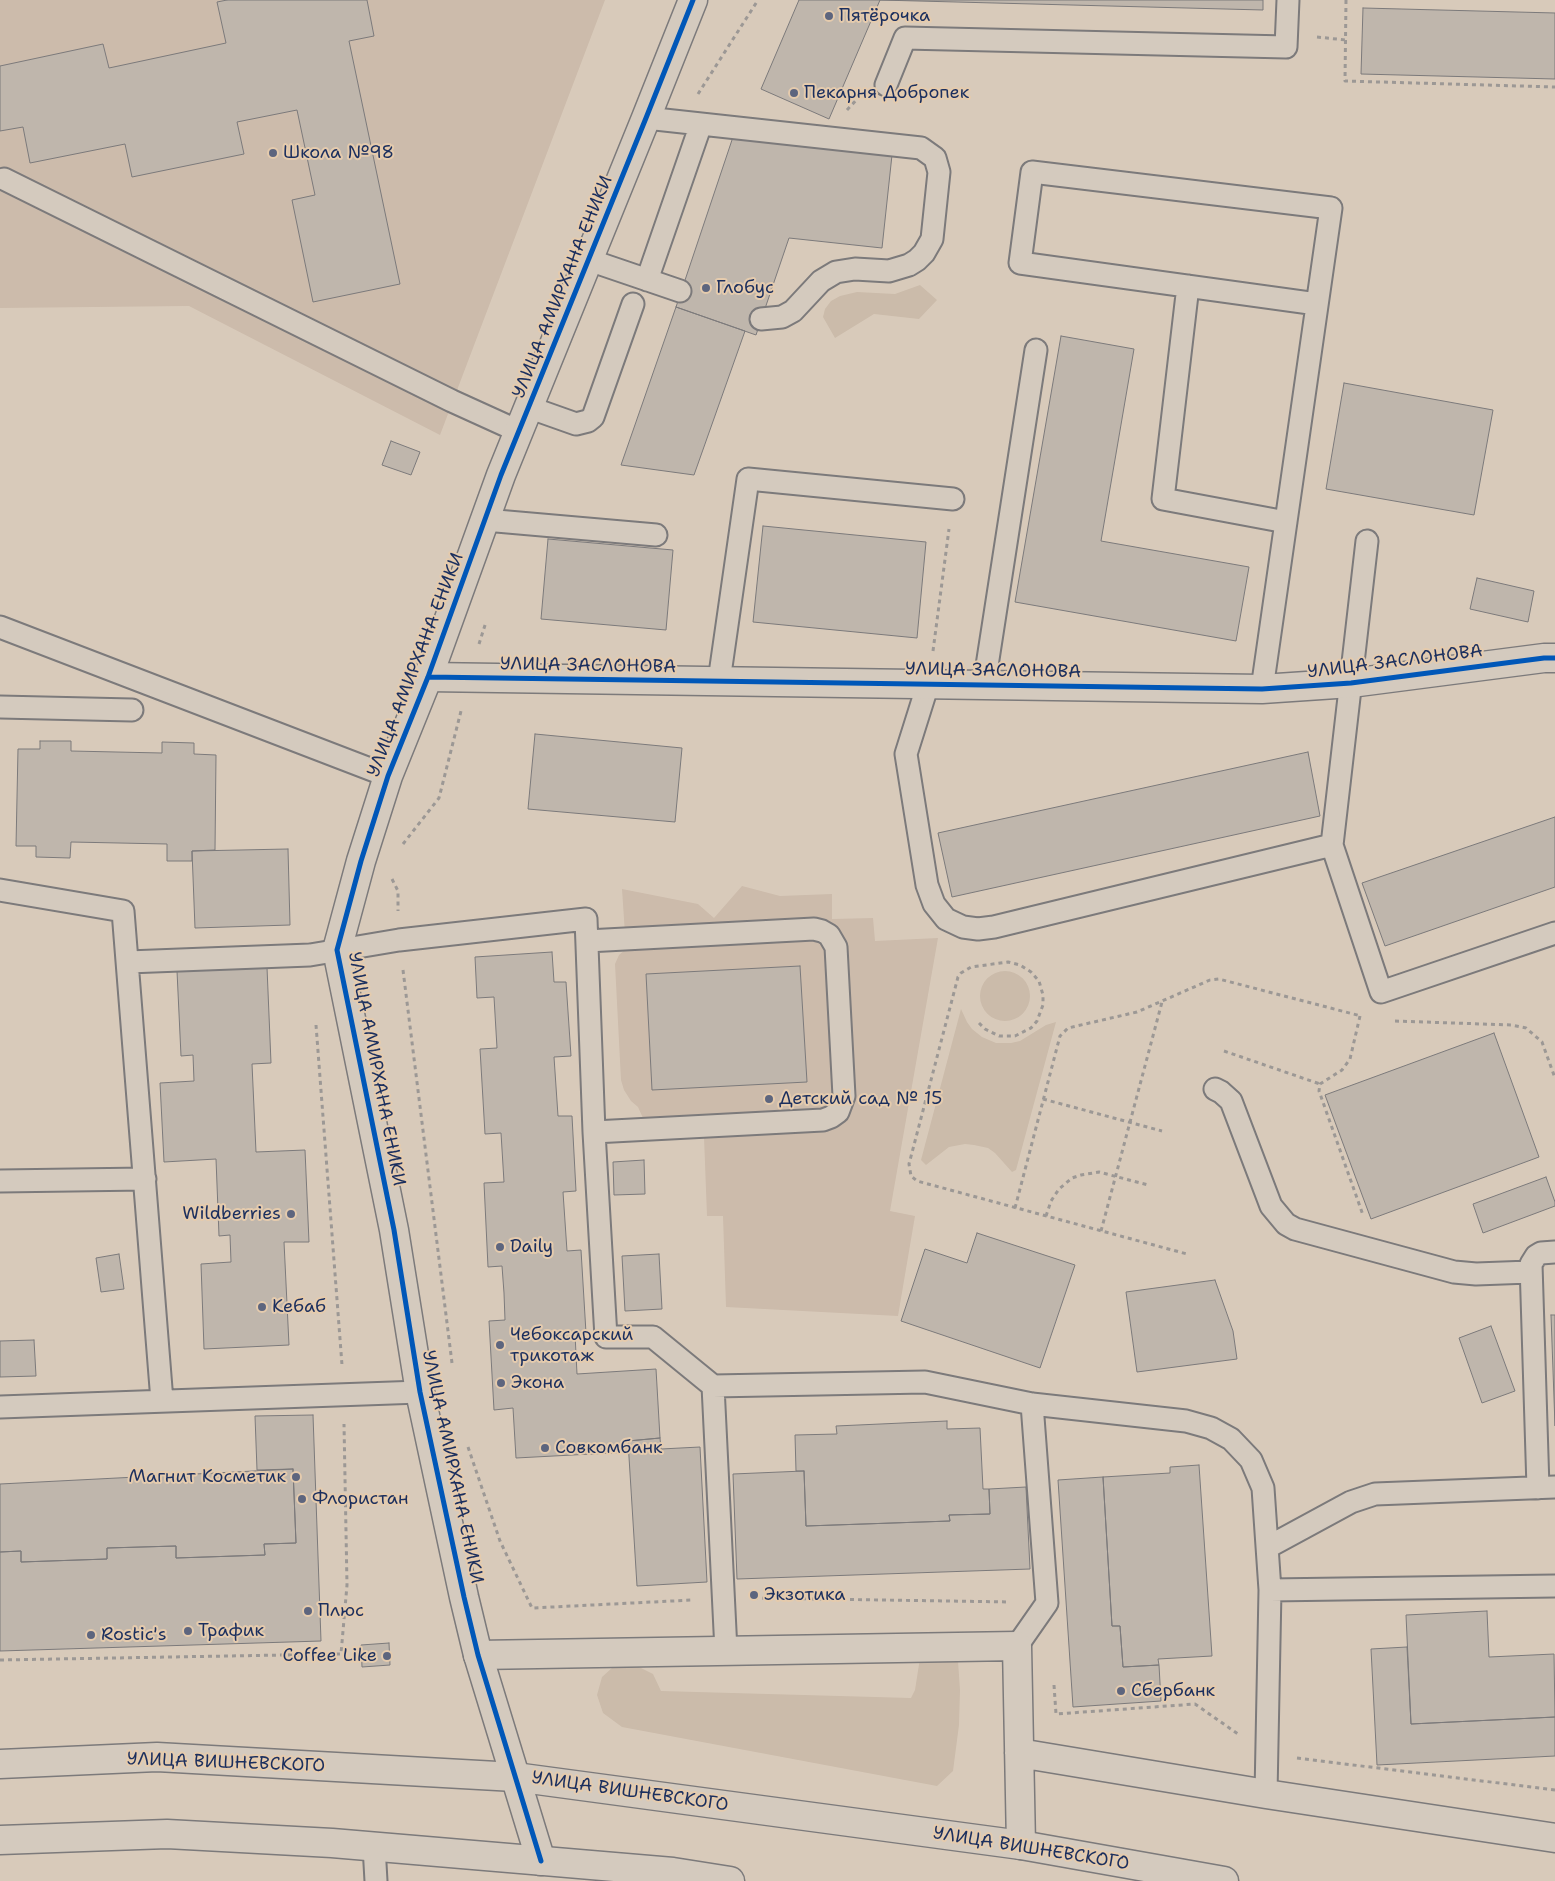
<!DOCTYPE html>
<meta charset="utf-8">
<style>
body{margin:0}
canvas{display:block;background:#d8caba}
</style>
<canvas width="1555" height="1881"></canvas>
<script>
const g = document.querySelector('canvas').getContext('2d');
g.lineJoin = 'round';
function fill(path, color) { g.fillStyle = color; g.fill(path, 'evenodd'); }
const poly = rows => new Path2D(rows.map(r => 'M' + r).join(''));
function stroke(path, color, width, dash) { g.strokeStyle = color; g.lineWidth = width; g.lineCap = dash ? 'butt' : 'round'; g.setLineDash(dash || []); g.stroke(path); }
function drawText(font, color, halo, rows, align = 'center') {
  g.font = font + ' "Shantell Sans",sans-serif'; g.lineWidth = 4; g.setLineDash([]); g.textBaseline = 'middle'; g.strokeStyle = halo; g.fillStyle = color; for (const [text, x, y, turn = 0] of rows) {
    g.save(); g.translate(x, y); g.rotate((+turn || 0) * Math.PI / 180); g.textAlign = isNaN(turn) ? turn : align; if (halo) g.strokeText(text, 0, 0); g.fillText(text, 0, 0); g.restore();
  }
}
fill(poly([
 [0,0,605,0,440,435,189,306,0,308],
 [742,886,780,896,832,894,832,919,873,918,875,941,938,938,890,1211,915,1216,898,1316,726,1307,723,1216,707,1216,704,1137,652,1138,638,1107,631,1101,624,1090,621,1080,615,964,619,955,626,949,622,889,698,904,714,918]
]), '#ccbbab');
fill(poly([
 [920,285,937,300,919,319,874,314,835,338,823,317,825,309,831,301,840,296,857,292,895,294],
 '980 996a25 25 0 1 1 50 0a25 25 0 1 1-50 0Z',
 [961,1009,967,1022,972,1029,982,1037,996,1043,1011,1043,1020,1041,1046,1025,1056,1022,1016,1170,1012,1172,995,1153,988,1148,974,1145,965,1144,949,1147,926,1165,921,1160],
 [920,1658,958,1661,960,1690,959,1725,953,1771,937,1786,622,1727,603,1713,597,1695,602,1677,613,1667,633,1664,653,1674,661,1691,911,1698,915,1690]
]), '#cbbbaa');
const building = poly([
 [227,0,367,0,374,36,349,41,400,284,313,302,292,200,315,195,297,110,237,122,244,154,132,177,125,144,30,163,23,127,0,131,0,66,103,44,109,68,226,43,217,2,227,0],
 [799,0,880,0,829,119,761,89,799,0],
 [880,0,1263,0,1263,10,880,0],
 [1363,8,1555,13,1555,79,1361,74,1363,8],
 [733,137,892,155,882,248,789,238,756,335,676,307,733,137],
 [676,307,745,331,694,475,621,465,676,307],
 [1061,336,1134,349,1101,541,1249,567,1236,641,1015,602,1061,336],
 [1344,383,1493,410,1474,515,1326,489,1344,383],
 [391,441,420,452,411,475,382,465,391,441],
 [763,526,926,542,917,638,753,622,763,526],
 [548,539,673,550,666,630,541,619,548,539],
 [1477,578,1534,591,1528,622,1470,609,1477,578],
 [535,734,682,748,675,822,528,809,535,734],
 [40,741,71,741,71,751,162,753,162,742,194,743,194,754,216,755,215,850,192,851,192,861,167,861,167,844,71,842,70,858,36,857,36,846,16,846,18,749,40,749,40,741],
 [1308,752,1320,816,952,897,938,833,1308,752],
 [1555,817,1555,887,1385,946,1362,883,1555,817],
 [288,849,290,925,195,928,192,851,288,849],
 [552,952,554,982,566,982,571,1056,554,1057,558,1116,572,1116,576,1191,563,1192,567,1251,581,1250,586,1333,575,1334,577,1374,656,1369,660,1438,628,1441,629,1452,516,1458,513,1408,494,1410,489,1321,505,1320,504,1293,502,1266,488,1267,484,1183,504,1182,501,1133,485,1134,480,1049,497,1048,494,997,477,998,475,957,552,952],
 [800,966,807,1082,652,1090,646,974,800,966],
 [267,967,271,1063,252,1064,256,1152,305,1150,309,1242,284,1242,289,1345,204,1349,201,1264,231,1262,230,1235,219,1236,216,1159,164,1162,160,1083,194,1081,193,1055,181,1056,177,971,267,967],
 [1494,1033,1539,1157,1371,1219,1325,1095,1494,1033],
 [644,1160,645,1194,614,1195,613,1162,644,1160],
 [1546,1177,1555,1202,1555,1206,1483,1233,1473,1204,1546,1177],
 [977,1233,1075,1265,1040,1368,901,1321,925,1249,967,1263,977,1233],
 [119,1254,124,1289,101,1292,96,1258,119,1254],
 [659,1254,662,1309,625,1311,622,1256,659,1254],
 [1215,1280,1233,1331,1237,1359,1137,1372,1126,1292,1215,1280],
 [1551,1315,1555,1315,1555,1426,1551,1315],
 [1491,1326,1515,1391,1482,1403,1459,1338,1491,1326],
 [34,1340,36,1376,0,1377,0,1341,34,1340],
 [313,1415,321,1641,0,1651,0,1552,21,1551,21,1562,107,1559,107,1548,176,1546,176,1558,265,1555,264,1544,296,1543,293,1469,257,1470,255,1416,313,1415],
 [947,1421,947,1429,980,1428,983,1489,989,1489,990,1514,949,1515,950,1521,806,1526,804,1471,796,1471,795,1435,837,1434,836,1426,947,1421],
 [660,1438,661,1449,700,1447,707,1582,637,1586,628,1441,660,1438],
 [1199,1465,1212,1656,1158,1659,1159,1665,1123,1667,1120,1626,1112,1626,1103,1477,1170,1473,1170,1467,1199,1465],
 [293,1469,296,1543,264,1544,265,1555,176,1558,176,1546,107,1548,107,1559,21,1562,21,1551,0,1552,0,1484,293,1469],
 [804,1471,806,1526,950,1521,949,1515,990,1514,989,1489,1026,1487,1030,1569,737,1579,733,1474,804,1471],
 [1103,1477,1112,1626,1120,1626,1123,1667,1159,1665,1161,1701,1073,1707,1058,1480,1103,1477],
 [1487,1611,1489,1657,1554,1654,1555,1717,1411,1724,1406,1615,1487,1611],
 [389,1643,390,1665,362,1667,361,1645,389,1643],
 [1407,1647,1411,1724,1555,1717,1555,1756,1377,1765,1371,1649,1407,1647]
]);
fill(building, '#bfb6ac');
stroke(building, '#7c7a7b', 1);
const service = poly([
 [886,85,905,38,1286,47,1288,0],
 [646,118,921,148,935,158,939,172,932,239,924,253,917,260,909,265,889,271,855,269,836,272,821,281,793,311,782,317,761,319],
 [4,179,452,401,518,431],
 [589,260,680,291],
 [647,280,701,124],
 [1188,286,1163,499,1286,522],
 [528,407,576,424,588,421,593,417,633,304],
 [485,520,656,535],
 [1367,541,1332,845,1381,992,1555,933],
 [0,627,388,776],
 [719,681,748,479,953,499],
 [928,684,906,754,927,885,934,904,946,919,963,927,978,929,994,927,1332,845],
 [984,685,1036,350],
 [1262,689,1331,208,1032,172,1020,263,1317,304],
 [0,707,132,710],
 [0,890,123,911,162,1401],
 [587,941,814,929,822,931,829,935,836,947,844,1096,838,1112,831,1117,823,1120,594,1132],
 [128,962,310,955,399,940,586,919,594,1132,606,1337,653,1337,713,1386,925,1382,1032,1404,1186,1421,1211,1428,1231,1439,1251,1460,1263,1488,1270,1590,1266,1794],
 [1215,1089,1221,1092,1231,1101,1271,1206,1286,1224,1295,1229,1454,1272,1476,1274,1530,1272],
 [0,1181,145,1179],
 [713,1386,726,1651],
 [0,1407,420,1392],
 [1538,1488,1531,1264,1536,1256,1541,1253,1555,1252],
 [1268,1547,1351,1502,1375,1494,1555,1487],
 [1270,1590,1555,1586],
 [1017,1646,1047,1603,1032,1404],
 [374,1846,376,1881]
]);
const minor = poly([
 [428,677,1262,689,1351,683,1544,658,1555,658],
 [478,1655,1017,1646,1021,1845],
 [1019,1753,1266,1794,1555,1838]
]);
const tertiary = poly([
 [541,1861,478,1655,464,1597,420,1392,394,1230,337,950,361,861,388,776,428,677,501,475,646,118,693,0]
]);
const primary = poly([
 [0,1764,157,1757,515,1777,1021,1845,1224,1881],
 [0,1840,167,1834,332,1843,673,1872,730,1881]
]);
stroke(service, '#7c7a7b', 25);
stroke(minor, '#7c7a7b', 31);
stroke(tertiary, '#7c7a7b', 31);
stroke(primary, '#7c7a7b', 31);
stroke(poly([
 [1346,0,1345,81,1555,87],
 [1317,37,1346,40],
 [698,94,758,0],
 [847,110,860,96],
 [479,644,486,622],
 [933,651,949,529],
 [403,844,439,798,461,711],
 [392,879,398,891,398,911],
 [403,970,452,1363],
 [1360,1016,1350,1059,1342,1070,1320,1084,1319,1091,1363,1215],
 [1395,1021,1511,1025,1526,1028,1542,1042,1555,1078],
 [979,1023,985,1029,999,1036,1015,1036,1031,1028,1037,1021,1043,1005,1043,995,1039,981,1031,972,1020,965,1008,962,971,967,961,973,958,977,909,1164,911,1176,917,1181,1187,1254],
 [316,1025,342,1365],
 [1224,1051,1320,1084],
 [1043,1099,1162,1131],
 [1015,1208,1060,1036,1068,1028,1137,1012,1210,980,1219,979,1361,1016],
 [1046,1216,1051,1201,1059,1189,1072,1178,1081,1175,1099,1172,1148,1185],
 [1101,1231,1162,1002],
 [468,1447,500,1541,532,1608,692,1600],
 [754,1598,1010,1602],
 [0,1660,341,1654,347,1585,344,1424],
 [1054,1685,1056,1714,1195,1704,1238,1734],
 [1297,1758,1555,1790]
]), '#9c9895', 3, [4, 4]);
stroke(service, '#d4cabe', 21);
stroke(minor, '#d4cabe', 28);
stroke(tertiary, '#d4cabe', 28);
stroke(primary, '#d4cabe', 28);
stroke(poly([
 [428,677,1262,689,1351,683,1544,658,1555,658],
 [541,1861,478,1655,464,1597,420,1392,394,1230,337,950,361,861,388,776,428,677,501,475,646,118,693,0]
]), '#0057b8', 5);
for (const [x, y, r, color] of [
 [829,16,5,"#5d657e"],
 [794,93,5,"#5d657e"],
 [273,153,5,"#5d657e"],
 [706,288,5,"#5d657e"],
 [769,1099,5,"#5d657e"],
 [291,1214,5,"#5d657e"],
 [500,1247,5,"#5d657e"],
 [262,1307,5,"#5d657e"],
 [500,1345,5,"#5d657e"],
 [501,1383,5,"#5d657e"],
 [545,1448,5,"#5d657e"],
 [296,1477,5,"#5d657e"],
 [302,1499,5,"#5d657e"],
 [754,1595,5,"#5d657e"],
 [308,1611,5,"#5d657e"],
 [188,1631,5,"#5d657e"],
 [91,1635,5,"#5d657e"],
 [387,1656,5,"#5d657e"],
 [1121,1691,5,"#5d657e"]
]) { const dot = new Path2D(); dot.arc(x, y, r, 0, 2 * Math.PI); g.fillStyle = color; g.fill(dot); stroke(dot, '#e5cbad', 2); }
drawText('18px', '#1b2f5e', '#e5cbad', [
 ["Пятёрочка",839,16],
 ["Пекарня Добропек",804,93],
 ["Школа №98",283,153],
 ["Глобус",716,288],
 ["Детский сад № 15",779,1099],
 ["Wildberries",281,1214,"right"],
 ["Daily",510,1247],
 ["Кебаб",272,1307],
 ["Чебоксарский",510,1335],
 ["трикотаж",510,1356],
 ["Экона",511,1383],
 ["Совкомбанк",555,1448],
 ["Магнит Косметик",286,1477,"right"],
 ["Флористан",312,1499],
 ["Экзотика",764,1595],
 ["Плюс",318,1611],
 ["Трафик",198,1631],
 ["Rostiс's",101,1635],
 ["Coffee Like",377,1656,"right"],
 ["Сбербанк",1131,1691]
], 'left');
drawText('18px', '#1b2f5e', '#e5cbad', [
 ["УЛИЦА АМИРХАНА ЕНИКИ",563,287,-68],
 ["УЛИЦА ЗАСЛОНОВА",1395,662,-7],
 ["УЛИЦА АМИРХАНА ЕНИКИ",416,665,-69],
 ["УЛИЦА ЗАСЛОНОВА",588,666,1],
 ["УЛИЦА ЗАСЛОНОВА",993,671,1],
 ["УЛИЦА АМИРХАНА ЕНИКИ",376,1069,79],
 ["УЛИЦА АМИРХАНА ЕНИКИ",452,1467,78],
 ["УЛИЦА ВИШНЕВСКОГО",226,1763,2],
 ["УЛИЦА ВИШНЕВСКОГО",630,1792,8],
 ["УЛИЦА ВИШНЕВСКОГО",1031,1849,9]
]);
</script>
